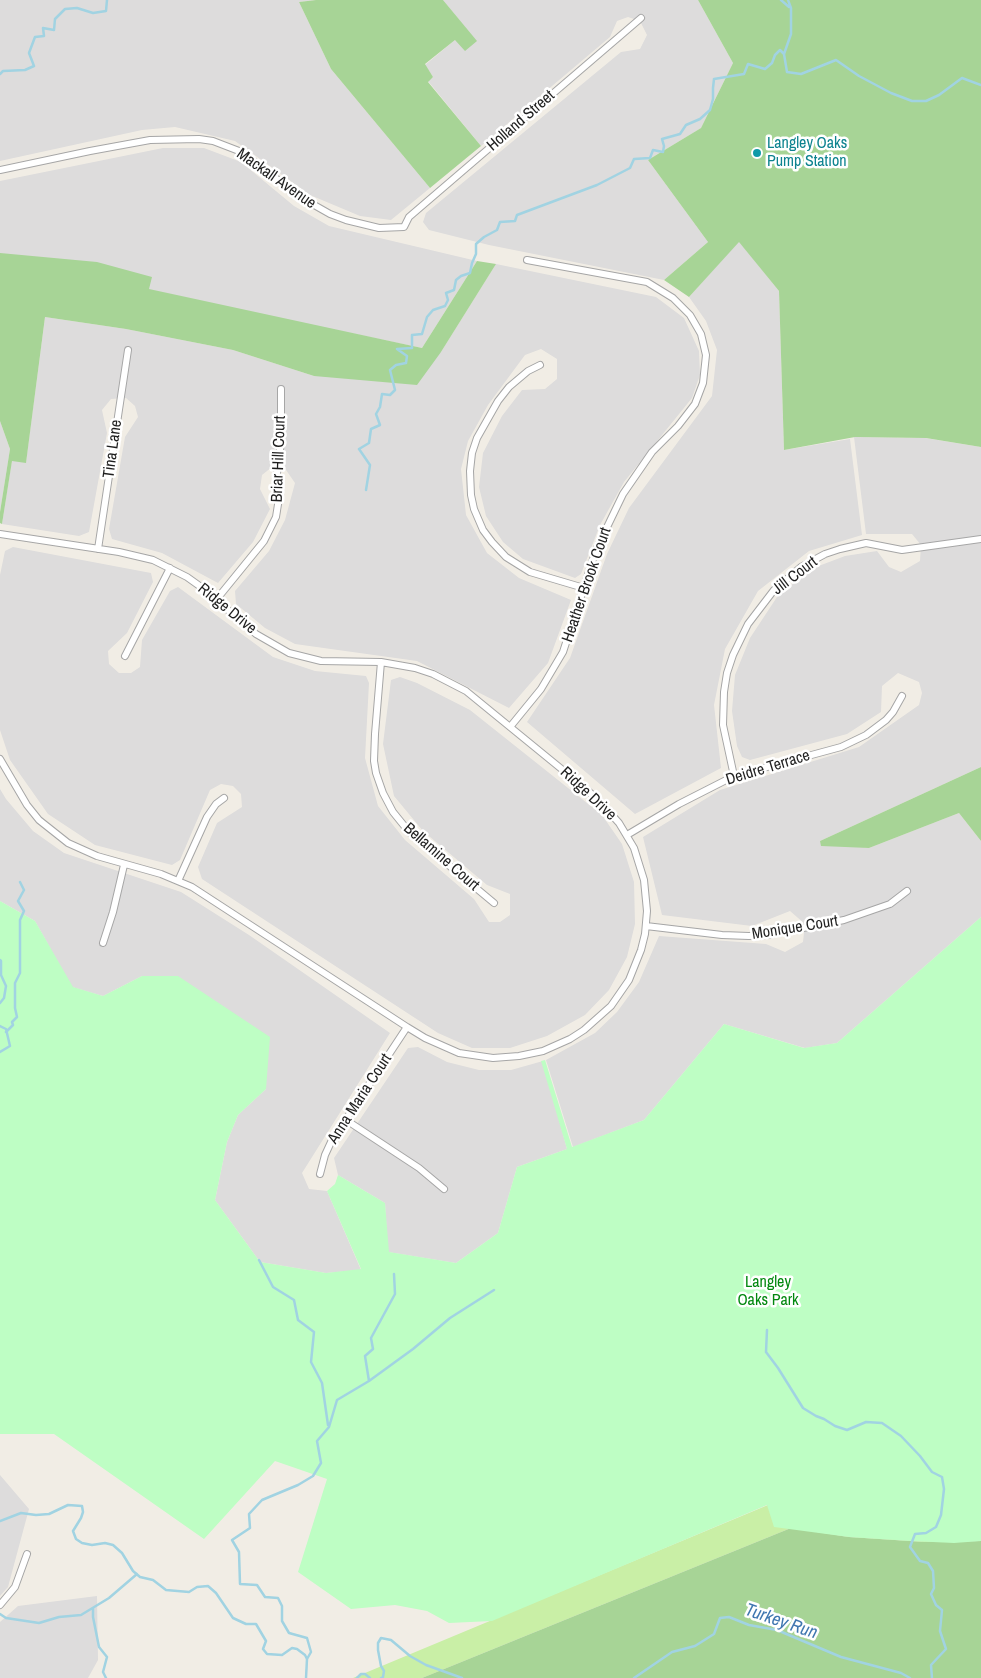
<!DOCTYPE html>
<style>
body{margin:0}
canvas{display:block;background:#f1ede5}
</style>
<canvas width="981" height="1678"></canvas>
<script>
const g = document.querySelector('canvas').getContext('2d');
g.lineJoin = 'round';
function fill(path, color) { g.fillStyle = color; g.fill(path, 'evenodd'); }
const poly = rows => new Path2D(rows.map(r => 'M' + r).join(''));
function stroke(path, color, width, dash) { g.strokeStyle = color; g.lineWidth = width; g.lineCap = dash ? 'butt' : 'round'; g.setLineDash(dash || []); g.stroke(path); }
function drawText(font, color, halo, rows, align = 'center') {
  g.font = font + ' "Archivo Narrow",sans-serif'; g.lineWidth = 5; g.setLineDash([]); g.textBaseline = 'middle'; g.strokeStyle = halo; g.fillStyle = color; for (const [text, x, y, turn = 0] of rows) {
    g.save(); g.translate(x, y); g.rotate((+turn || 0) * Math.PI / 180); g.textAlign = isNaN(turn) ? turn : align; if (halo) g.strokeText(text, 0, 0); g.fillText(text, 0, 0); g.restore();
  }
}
fill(poly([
 [0,0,316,0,299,2,331,69,430,188,391,220,360,216,310,195,235,141,175,127,142,130,0,161],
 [443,0,698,0,733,63,701,128,648,160,708,242,664,280,489,245,429,230,423,222,426,213,621,52,640,49,647,35,640,21,628,17,617,21,610,37,481,146,428,81,433,77,425,65,455,40,476,41],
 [163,148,204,148,241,162,294,206,329,226,477,261,422,348,0,260,0,181],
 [739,241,779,291,784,450,850,439,862,535,809,551,758,591,725,649,714,705,721,768,635,814,527,722,570,658,607,554,629,508,712,396,717,350,706,321,689,297],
 [496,264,656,297,684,318,699,351,700,375,692,398,624,482,600,525,581,574,575,578,523,559,503,542,486,516,479,487,483,453,502,416,522,390,545,389,557,379,557,359,541,349,525,355,488,405,468,441,461,469,466,515,487,553,519,578,571,600,548,663,509,708,417,661,295,644,265,628,236,604,235,591,269,551,285,520,295,483,284,467,272,467,262,475,260,489,270,509,253,542,218,583,162,553,112,539,109,529,125,437,138,417,135,406,126,398,111,399,102,410,107,433,89,532,79,536,2,524,12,460,26,462,45,317,126,329,233,350,314,376,441,352],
 [0,421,10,449,0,512],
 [854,437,925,438,981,447,981,767,820,841,869,848,959,813,981,841,981,917,837,1043,805,1048,724,1024,644,1120,573,1147,546,1060,595,1033,617,1012,639,982,659,936,766,944,785,952,803,942,805,924,790,911,752,926,662,915,643,837,720,790,859,747,919,705,922,693,919,682,898,673,882,686,881,712,847,734,750,760,742,757,737,746,732,711,735,675,750,638,779,594,816,567,845,556,877,551,889,567,901,572,920,561,921,545,912,534,866,534],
 [13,547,151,573,153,582,127,633,108,651,109,664,119,673,131,673,140,667,142,640,170,591,178,587,273,657,315,671,366,676,369,683,365,758,378,806,405,840,474,899,489,922,500,922,510,915,510,894,487,885,423,831,394,796,383,744,391,680,400,677,417,683,470,710,602,815,622,844,634,882,635,924,627,957,609,990,585,1015,547,1036,510,1048,472,1048,438,1033,202,879,198,867,217,823,242,807,241,794,233,786,221,784,210,790,180,860,172,865,95,845,48,814,10,760,0,730,0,575,5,551],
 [0,789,6,799,33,831,64,853,181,892,249,935,390,1033,302,1173,309,1189,327,1191,361,1270,326,1273,260,1262,215,1200,227,1142,238,1115,266,1089,142,976,103,996,72,987,35,921,0,901],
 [418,1047,447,1062,479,1070,511,1070,543,1061,567,1149,517,1167,498,1233,456,1263,388,1252,385,1203,338,1175,334,1158,408,1048],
 [0,1475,29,1509,8,1587,0,1596],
 [97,1596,98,1660,88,1678,0,1678,0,1622,18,1606]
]), '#dddcdc');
fill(poly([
 [768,1505,981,1541,925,1542,849,1537,791,1528,422,1678,353,1678]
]), '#c9efa6');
fill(poly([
 [316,0,443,0,477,41,465,51,455,40,425,64,433,77,428,82,481,146,430,188,331,69,299,2],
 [698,0,981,0,981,447,926,438,855,437,784,450,779,291,739,242,689,297,664,280,708,242,648,160,701,128,733,63],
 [0,253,97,262,152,277,149,289,422,348,477,261,496,264,441,352,417,385,314,376,233,350,126,329,45,317,26,463,12,461,2,524,0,523,0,512,10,449,0,421],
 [981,767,981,841,959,813,869,848,821,846,820,841],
 [791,1528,849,1537,925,1542,981,1541,981,1678,422,1678]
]), '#a7d496');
fill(poly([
 [0,901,35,921,73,987,103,996,142,976,178,976,270,1037,266,1089,238,1115,227,1142,215,1200,260,1262,326,1273,361,1269,327,1191,335,1184,338,1175,385,1203,389,1252,456,1263,498,1233,517,1167,567,1149,541,1061,545,1060,572,1147,644,1120,724,1024,804,1048,837,1043,981,917,981,1541,954,1543,911,1541,849,1537,774,1527,767,1505,492,1621,449,1623,427,1611,395,1605,351,1609,298,1572,327,1479,275,1461,204,1539,54,1434,0,1434]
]), '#befec4');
stroke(poly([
 [781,0,789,7],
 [788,0,791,8,791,34,784,54,787,72,801,74,836,60,859,76,891,93,912,101,926,101,939,95,962,78,981,85],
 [0,74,3,71,25,70,34,66,29,53,35,37,44,36,43,28,54,30,55,19,65,9,77,8,93,13,106,11,107,0],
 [366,490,370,465,359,449,369,443,371,429,380,425,376,414,380,407,382,394,390,395,395,390,390,370,396,365,406,363,407,356,397,349,412,348,412,335,422,334,427,317,433,310,445,306,448,300,446,293,454,290,456,280,461,276,470,273,472,263,476,254,476,244,484,237,497,230,500,222,515,221,517,215,597,185,630,168,634,159,650,158,653,150,663,152,664,146,662,139,680,134,686,125,700,119,710,110,713,99,713,88,714,79,744,74,748,64,765,69,772,63,775,55,780,50,784,54],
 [0,960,1,961,1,975,6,986,4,998,0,1003],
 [0,1026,6,1029,10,1046,0,1052],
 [6,1032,13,1025,12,1022,17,1017,15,1008,15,983,20,973,20,920,24,911,18,901,24,890,20,882],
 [259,1260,273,1287,294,1300,298,1320,314,1332,311,1362,322,1383,328,1425],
 [767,1330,766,1352,778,1368,803,1408,816,1416,824,1419,835,1426,847,1430,866,1422,882,1423,901,1436,920,1456,932,1472,942,1477,944,1489,941,1515,936,1527,926,1533,915,1534,910,1547,920,1561,928,1563,933,1571,934,1588,931,1594,936,1605,942,1610,940,1631,946,1649,931,1665,932,1678],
 [369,1381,365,1356,373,1349,371,1338,395,1294,394,1274],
 [0,1521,21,1513,36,1515,49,1514,68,1505,82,1506,83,1512,81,1518,73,1531,76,1539,82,1543,92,1545,105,1543,113,1545,122,1553,133,1571,140,1577,153,1580,166,1590,189,1592,197,1587,208,1586,216,1593,233,1618,246,1624,256,1624,266,1641,263,1649,267,1654,282,1655,292,1648,297,1649,305,1655,307,1659,306,1678],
 [93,1608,93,1617,99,1647,107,1657,103,1672,106,1678],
 [0,1614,6,1618,39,1623,59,1617,81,1615,109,1598,137,1574],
 [307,1659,311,1652,307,1638,289,1633,282,1621,282,1606,278,1598,265,1597,257,1585,240,1584,239,1552,232,1540,250,1528,249,1514,262,1500,298,1485,313,1476,321,1463,317,1441,329,1427,337,1400,369,1381,413,1349,450,1318,494,1290],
 [357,1678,361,1674,365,1674,370,1678],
 [381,1678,383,1677,384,1671,381,1666,378,1650,378,1643,381,1638,391,1640,410,1656,426,1665,462,1678],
 [634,1678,672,1652,695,1646,714,1634,720,1618,729,1617,749,1625,777,1630,841,1657,901,1673,910,1678]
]), '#a1d3e2', 2.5);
const street = poly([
 [0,170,90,151,150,140,199,139,213,141,239,151,251,159,300,197,330,214,346,220,379,228,404,227,409,217,641,18],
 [540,365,528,371,509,387,498,401,477,438,472,453,470,471,471,495,474,509,483,530,492,542,506,557,530,572,584,588],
 [0,534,119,552,153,560,187,577,201,587,256,634,289,653,321,661,381,662,415,668,433,674,466,691,586,789,600,802,619,823,634,848,644,880,647,911,645,934,641,950,629,980,611,1006,584,1030,570,1039,543,1051,519,1056,493,1058,459,1053,425,1038,407,1027,192,887,161,874,97,856,68,843,39,820,27,805,0,759],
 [98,549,128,350],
 [216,600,264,541,276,517,279,498,276,481,281,442,281,389],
 [125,656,170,568],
 [381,662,375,734,374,761,376,773,383,793,393,812,410,833,494,903],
 [510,727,541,689,563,652,596,550,623,494,652,452,678,426,695,404,703,383,706,355,701,334,690,315,673,298,647,282,527,260],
 [734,776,723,725,724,692,727,673,733,655,748,624,774,590,801,567,825,554,840,549,866,543,902,550,981,539],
 [627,835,679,804,734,776,841,747,866,735,886,720,893,712,902,696],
 [178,881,207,817,216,804,224,798],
 [646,926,722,935,749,936,767,935,844,920,890,904,907,891],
 [103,943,113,912,124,865],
 [346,1120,419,1168,444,1189],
 [320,1174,325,1155,331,1142,407,1027],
 [0,1605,15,1587,27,1554]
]);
stroke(street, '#a6a6a6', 8);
stroke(street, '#fff', 6);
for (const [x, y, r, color] of [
 [757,153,5,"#0f9aa8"]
]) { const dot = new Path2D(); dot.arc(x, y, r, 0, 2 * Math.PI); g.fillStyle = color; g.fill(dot); stroke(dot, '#fff', 2); }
drawText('16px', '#1f1f1f', '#fff', [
 ["Holland Street",521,121,-41],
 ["Mackall Avenue",276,179,35],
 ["Tina Lane",113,449,-82],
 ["Briar Hill Court",279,459,-88],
 ["Jill Court",795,576,-37],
 ["Heather Brook Court",587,585,-71],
 ["Ridge Drive",227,609,39],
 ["Deidre Terrace",768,768,-17],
 ["Ridge Drive",588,794,43],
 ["Bellamine Court",441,857,41],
 ["Monique Court",795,928,-9],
 ["Anna Maria Court",360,1099,-57]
]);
drawText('16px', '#0d838f', '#fff', [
 ["Langley Oaks",767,144],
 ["Pump Station",767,162]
], 'left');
drawText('16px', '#02880f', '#fff', [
 ["Langley",768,1283],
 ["Oaks Park",768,1301]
]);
drawText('italic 18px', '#4077b0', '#fff', [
 ["Turkey Run",781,1622,19]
]);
</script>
